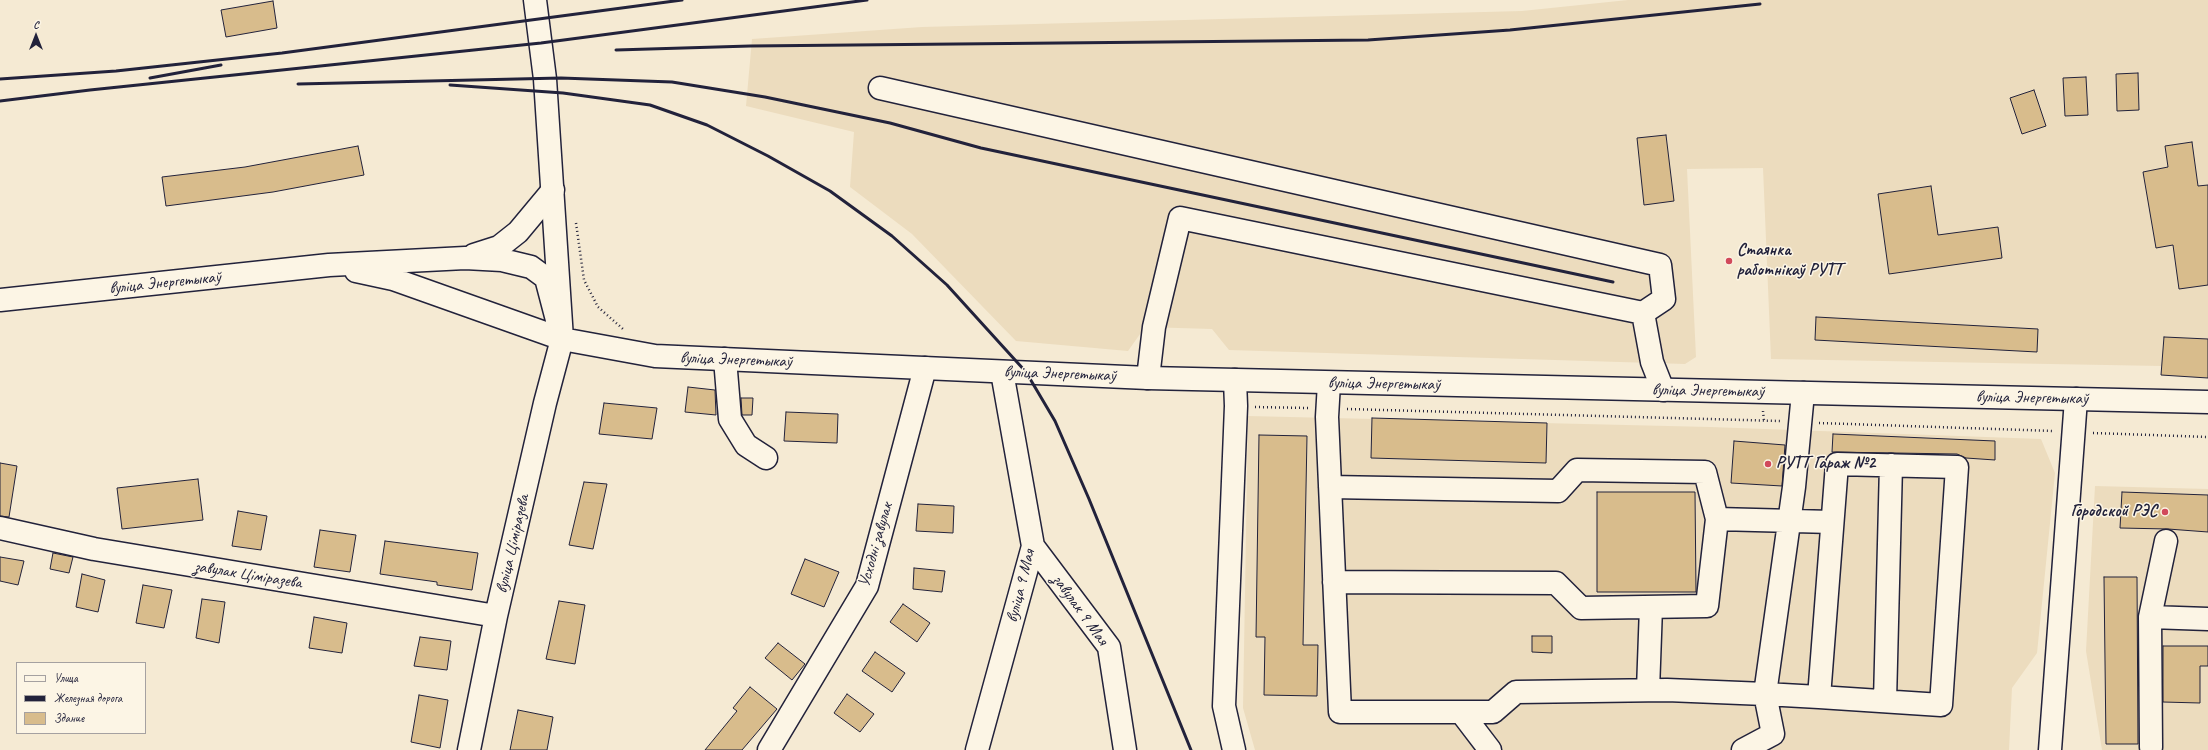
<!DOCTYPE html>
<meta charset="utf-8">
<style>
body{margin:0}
#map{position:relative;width:2208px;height:750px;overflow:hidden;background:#f5ead3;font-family:Caveat,sans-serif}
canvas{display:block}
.legend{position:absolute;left:16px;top:662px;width:130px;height:72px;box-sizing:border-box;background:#fcf5e5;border:1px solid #a5a1a1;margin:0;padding:5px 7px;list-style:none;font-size:12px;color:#22223b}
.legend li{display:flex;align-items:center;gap:8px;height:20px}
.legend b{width:20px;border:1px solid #a5a1a1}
.north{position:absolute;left:16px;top:16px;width:40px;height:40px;-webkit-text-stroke:3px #fcf5e5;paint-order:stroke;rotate:0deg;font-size:11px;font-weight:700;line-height:16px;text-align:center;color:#22223b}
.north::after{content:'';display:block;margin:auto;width:14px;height:18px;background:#22223b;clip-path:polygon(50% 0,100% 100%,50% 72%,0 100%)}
</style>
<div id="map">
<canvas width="2208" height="750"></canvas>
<ul class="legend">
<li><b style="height:5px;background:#fcf5e5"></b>Улица</li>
<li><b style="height:5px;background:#22223b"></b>Железная дорога</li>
<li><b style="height:11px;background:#d8bc8c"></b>Здание</li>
</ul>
<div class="north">С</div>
</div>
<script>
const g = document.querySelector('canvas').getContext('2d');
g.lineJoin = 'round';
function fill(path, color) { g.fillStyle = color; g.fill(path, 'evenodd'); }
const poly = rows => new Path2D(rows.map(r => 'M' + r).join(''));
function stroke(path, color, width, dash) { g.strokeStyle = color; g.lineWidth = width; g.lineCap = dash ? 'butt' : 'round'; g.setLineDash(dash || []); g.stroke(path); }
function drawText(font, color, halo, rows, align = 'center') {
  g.font = font + ' Caveat,sans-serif'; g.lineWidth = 3; g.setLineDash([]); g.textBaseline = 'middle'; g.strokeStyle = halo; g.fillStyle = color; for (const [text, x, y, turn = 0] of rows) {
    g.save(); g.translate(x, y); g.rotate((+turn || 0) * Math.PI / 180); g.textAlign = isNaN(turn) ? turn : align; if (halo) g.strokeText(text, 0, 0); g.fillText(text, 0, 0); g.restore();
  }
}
fill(poly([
 [1628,0,2208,0,2208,378,2161,375,2162,366,1771,359,1763,168,1687,169,1696,357,1685,364,1229,350,1212,329,1145,327,1128,351,1016,341,912,234,850,187,854,132,746,106,752,39,922,27,1522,11],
 [1248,416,1710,427,2041,439,2055,473,2037,653,2012,688,2009,750,1255,750,1243,708],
 [2095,486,2208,489,2208,750,2102,750,2086,651]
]), '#ecdcbe');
const building = poly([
 [273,1,277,28,226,37,221,10,273,1],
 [2138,73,2139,110,2117,111,2116,74,2138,73],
 [2086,77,2088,115,2065,116,2063,78,2086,77],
 [2034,90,2046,126,2022,134,2010,98,2034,90],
 [1666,135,1674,201,1644,205,1637,138,1666,135],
 [2192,142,2198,186,2208,185,2208,285,2179,289,2173,245,2156,248,2143,172,2168,167,2165,146,2192,142],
 [358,146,364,175,273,192,166,206,162,177,245,167,358,146],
 [1931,186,1938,235,1998,227,2002,258,1889,274,1878,194,1931,186],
 [1816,317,2038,329,2037,352,1815,340,1816,317],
 [2164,337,2208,339,2208,378,2161,375,2164,337],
 [688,387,715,390,716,415,685,412,688,387],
 [741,398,753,398,752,415,742,415,741,398],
 [604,403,657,408,652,439,599,434,604,403],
 [786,412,838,414,837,443,784,441,786,412],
 [1372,418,1547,423,1546,463,1371,458,1372,418],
 [1833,434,1995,441,1995,460,1966,458,1957,454,1832,452,1833,434],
 [1259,435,1307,436,1303,645,1318,645,1317,696,1264,695,1265,637,1256,637,1259,435],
 [1734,441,1785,445,1782,486,1731,483,1734,441],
 [0,463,17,466,9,517,0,516,0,463],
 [198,479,203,520,122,529,117,488,198,479],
 [584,482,607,484,593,549,569,545,584,482],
 [1597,492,1695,492,1696,592,1597,592,1597,492],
 [2122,492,2208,495,2208,532,2168,529,2120,528,2122,492],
 [918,504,954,506,953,533,916,531,918,504],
 [238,511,267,516,261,550,232,546,238,511],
 [320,530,356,535,350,572,314,567,320,530],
 [385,541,478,553,472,590,437,585,437,582,380,574,385,541],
 [53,553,73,557,69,573,50,569,53,553],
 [0,557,24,561,18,585,0,581,0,557],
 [805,559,839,572,824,607,791,594,805,559],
 [914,568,945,571,942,592,913,589,914,568],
 [82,574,105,580,98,612,76,607,82,574],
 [2104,577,2137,577,2138,744,2106,744,2104,577],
 [143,585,172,590,164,628,136,623,143,585],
 [202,599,225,602,219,643,196,638,202,599],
 [559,601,585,605,575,664,546,659,559,601],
 [903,604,930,623,917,642,890,622,903,604],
 [314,617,347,623,342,653,309,648,314,617],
 [1532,636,1552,636,1552,653,1532,652,1532,636],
 [420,637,451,641,447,670,414,666,420,637],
 [778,643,805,664,792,680,765,658,778,643],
 [2163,646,2208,646,2208,666,2200,666,2200,703,2163,702,2163,646],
 [875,652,905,673,892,692,862,671,875,652],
 [750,687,777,709,742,750,705,750,737,711,733,708,750,687],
 [847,694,874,714,860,732,834,713,847,694],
 [419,695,448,700,440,748,411,742,419,695],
 [518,710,553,717,547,750,510,750,518,710]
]);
fill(building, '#d8bc8c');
stroke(building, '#22223b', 1);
const minor = poly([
 [880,88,1660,265,1664,299,1643,313],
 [474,255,499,247,518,232,553,190],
 [356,271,393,279,562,339],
 [0,300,329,265,465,258,502,260,531,267,546,278,562,339,545,403,496,616,469,750],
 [725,359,730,419,746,445,766,458],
 [1148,378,1154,327,1180,218,1643,313,1652,362,1663,390],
 [1329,383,1327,417,1340,712,1493,712,1516,692,1667,690,1765,694,1794,487,1803,393],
 [1330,487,1558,491,1577,470,1705,472,1717,519,1832,522],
 [0,528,94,549,496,616],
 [1033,546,1109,647,1125,750],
 [1334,582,1556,583,1581,608,1707,606,1717,519],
 [2150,617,2166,541],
 [1648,690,1651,607],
 [1885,701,1891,465],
 [1461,712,1490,750],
 [2151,747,2150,617,2208,619],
 [769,750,867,586,925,368],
 [977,750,1033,546,1002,372],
 [1234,750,1224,706,1236,406,1235,380],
 [1743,750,1773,734,1765,694,1819,697,1941,705,1957,467,1837,464,1819,697],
 [2050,750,2076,399]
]);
const major = poly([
 [535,0,545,79,562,339,655,356,1148,378,2208,402]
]);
stroke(minor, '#22223b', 25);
stroke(major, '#22223b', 25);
stroke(poly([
 [576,223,584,280,598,307,623,329],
 [1255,407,1308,408],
 [1347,409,1780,421],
 [1763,411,1764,421],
 [1819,423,2054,431],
 [2093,433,2208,437]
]), '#22223b', 2.5, [1, 3]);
stroke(minor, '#fcf5e5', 22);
stroke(major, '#fcf5e5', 22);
stroke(poly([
 [616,50,750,46,1368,40,1510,30,1760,4],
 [150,78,221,65],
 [0,79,116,71,282,53,682,0],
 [298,84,561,78,672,82,765,97,890,123,981,148,1613,282],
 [450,85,563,93,650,105,707,125,768,156,830,191,892,236,947,285,1026,372,1055,421,1089,499,1191,750],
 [0,101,90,90,541,43,867,0]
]), '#22223b', 3);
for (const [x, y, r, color] of [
 [1729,261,4,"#d1495b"],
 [1768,464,4,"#d1495b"],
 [2165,512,4,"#d1495b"]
]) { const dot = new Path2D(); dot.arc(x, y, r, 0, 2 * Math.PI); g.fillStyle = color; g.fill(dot); stroke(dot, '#fcf5e5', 1.5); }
drawText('bold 17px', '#22223b', '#fcf5e5', [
 ["Стаянка",1737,251],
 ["работнікаў РУТТ",1737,271],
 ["РУТТ Гараж №2",1776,464],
 ["Городской РЭС",2157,512,"right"]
], 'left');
drawText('17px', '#22223b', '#fcf5e5', [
 ["вуліца Энергетыкаў",165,283,-6],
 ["вуліца Энергетыкаў",736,360,2],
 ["вуліца Энергетыкаў",1060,374,2],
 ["вуліца Энергетыкаў",1384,384,1],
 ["вуліца Энергетыкаў",1708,391,1],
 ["вуліца Энергетыкаў",2032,398,1],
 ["вуліца Ціміразева",513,544,-77],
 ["Усходні завулак",876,545,-74],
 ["завулак Ціміразева",248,575,9],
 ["вуліца 9 Мая",1021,586,-76],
 ["завулак 9 Мая",1080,610,54]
]);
</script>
